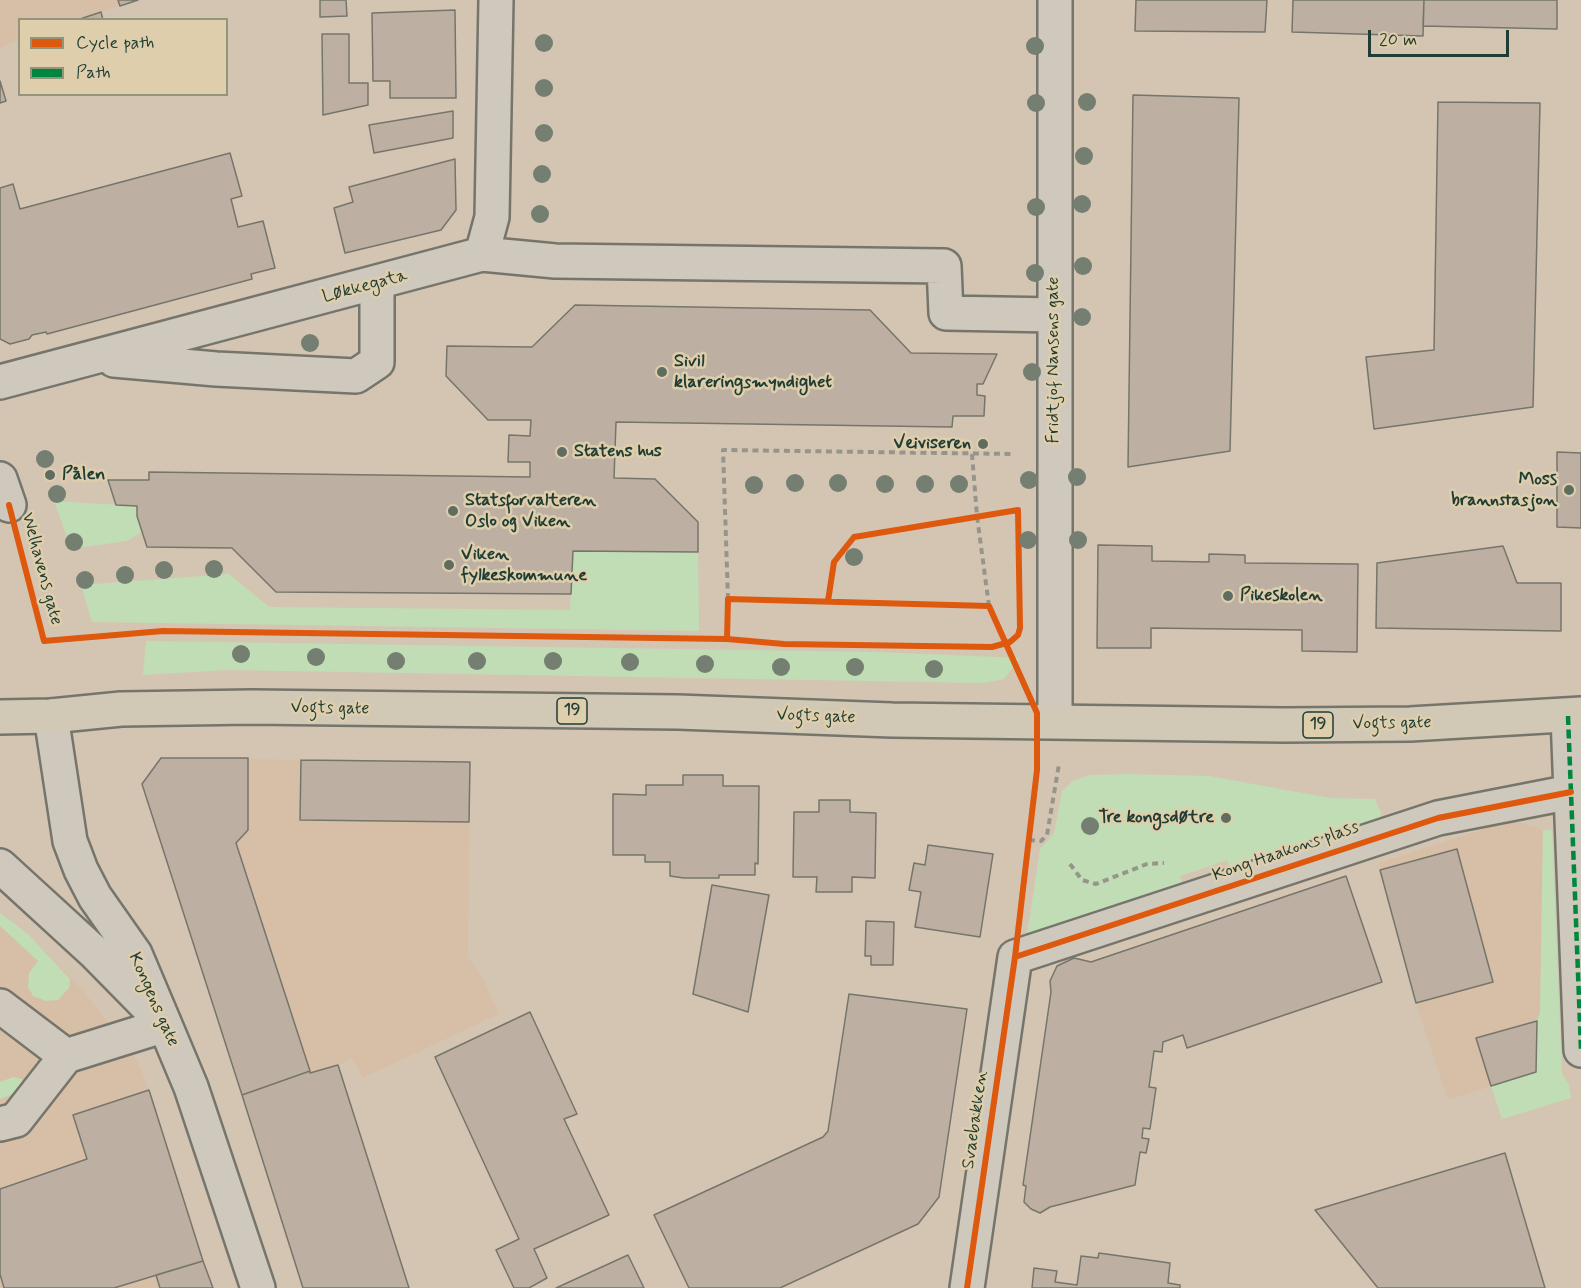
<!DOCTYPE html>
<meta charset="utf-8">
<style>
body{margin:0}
#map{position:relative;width:1581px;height:1288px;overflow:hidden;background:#d4c5b3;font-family:Mynerve,sans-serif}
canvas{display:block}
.legend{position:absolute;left:18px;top:18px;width:210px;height:78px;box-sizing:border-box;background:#dfceac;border:2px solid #92947c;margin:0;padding:8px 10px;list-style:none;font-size:18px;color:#1f3d34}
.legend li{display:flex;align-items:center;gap:12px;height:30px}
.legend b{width:30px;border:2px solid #92947c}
.scale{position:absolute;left:1368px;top:30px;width:141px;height:27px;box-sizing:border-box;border:3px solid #1f3d34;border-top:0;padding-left:8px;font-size:18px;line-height:21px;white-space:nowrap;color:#1f3d34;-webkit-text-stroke:4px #dfceac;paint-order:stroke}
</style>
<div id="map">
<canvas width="1581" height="1288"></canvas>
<ul class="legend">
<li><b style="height:8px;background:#de580e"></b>Cycle path</li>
<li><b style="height:8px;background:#00873e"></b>Path</li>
</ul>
<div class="scale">20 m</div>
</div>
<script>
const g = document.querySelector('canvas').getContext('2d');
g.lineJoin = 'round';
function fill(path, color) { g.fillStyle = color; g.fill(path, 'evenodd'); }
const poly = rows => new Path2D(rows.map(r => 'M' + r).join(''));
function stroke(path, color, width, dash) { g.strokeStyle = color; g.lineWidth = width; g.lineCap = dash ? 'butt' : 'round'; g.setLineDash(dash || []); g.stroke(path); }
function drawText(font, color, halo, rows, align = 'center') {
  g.font = font + ' Mynerve,sans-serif'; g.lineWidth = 5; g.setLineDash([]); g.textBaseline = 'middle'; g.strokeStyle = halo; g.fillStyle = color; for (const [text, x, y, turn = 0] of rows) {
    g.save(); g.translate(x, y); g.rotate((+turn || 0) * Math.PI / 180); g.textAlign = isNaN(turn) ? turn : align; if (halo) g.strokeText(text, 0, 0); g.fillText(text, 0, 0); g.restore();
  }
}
fill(poly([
 [0,0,138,0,77,19,20,20,19,40,0,48],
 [161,758,470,762,468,957,484,981,499,1014,363,1078,352,1059,338,1065,409,1288,303,1288,142,784],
 [1511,820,1543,830,1540,1013,1537,1021,1536,1072,1448,1100,1416,1003,1379,863],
 [0,913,28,934,85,993,138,1062,149,1090,213,1288,0,1288]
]), '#d6bfa6');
fill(poly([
 [54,501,137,506,137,516,142,532,127,541,71,549],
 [573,551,698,552,699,631,92,622,81,585,229,574,269,607,570,610],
 [146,641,877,652,1020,658,1004,679,984,683,228,670,143,675],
 [1128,774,1209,776,1330,798,1375,799,1381,813,1379,820,1231,869,1227,860,1190,873,1180,876,1183,887,1026,941,1040,849,1054,833,1062,791,1073,781,1090,775],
 [1543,830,1552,830,1562,1074,1569,1085,1571,1098,1502,1119,1491,1086,1536,1072,1537,1021,1540,1013],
 [0,913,28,934,70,979,69,988,58,1000,46,1001,33,996,28,987,29,973,38,961,0,926],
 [13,1077,22,1079,23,1086,19,1092,0,1099,0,1082]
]), '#c0ddb5');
const building = poly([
 [118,0,138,0,120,6,118,0],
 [320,0,346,0,347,16,320,17,320,0],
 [1136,0,1267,0,1265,32,1135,31,1136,0],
 [1293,0,1424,0,1423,36,1292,32,1293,0],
 [1424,0,1557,0,1557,29,1423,26,1424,0],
 [455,10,456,98,390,98,390,81,373,81,372,13,455,10],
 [101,12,103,20,77,20,101,12],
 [322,34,349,34,349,83,368,83,368,105,323,115,322,34],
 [0,81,6,101,0,103,0,81],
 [1133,95,1239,98,1230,451,1128,467,1133,95],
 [1438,102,1540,103,1533,407,1374,429,1366,357,1434,350,1438,102],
 [453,111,453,138,374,153,369,125,453,111],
 [230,153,242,196,231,199,238,227,263,221,275,268,251,274,252,279,47,334,46,332,32,335,29,339,10,344,0,339,0,188,13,184,20,209,230,153],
 [455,159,456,210,441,230,345,253,334,208,353,202,349,187,455,159],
 [575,305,870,310,911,353,997,354,983,384,977,384,977,395,985,396,984,416,953,416,952,427,616,422,614,478,655,479,698,522,698,552,573,551,571,594,276,592,232,548,147,547,137,516,137,506,116,505,108,480,149,480,149,472,530,477,530,462,508,462,509,435,530,436,531,420,488,420,446,376,447,346,532,347,575,305],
 [1557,452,1581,453,1581,528,1557,527,1557,452],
 [1098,545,1152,546,1152,561,1209,562,1209,554,1245,555,1245,563,1358,564,1357,652,1302,651,1302,630,1151,628,1151,648,1097,648,1098,545],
 [1503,546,1517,583,1561,583,1561,631,1376,628,1377,563,1503,546],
 [161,758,248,758,248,830,236,843,310,1071,242,1095,142,784,161,758],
 [301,760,470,762,469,822,300,820,301,760],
 [683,775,723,775,723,786,759,786,758,864,755,863,755,875,719,875,719,878,684,878,670,876,670,862,645,862,645,855,613,855,613,794,646,795,646,785,683,785,683,775],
 [819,800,850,800,850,812,876,813,875,878,852,877,852,892,816,892,817,877,793,877,794,812,819,812,819,800],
 [928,845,993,854,980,937,915,927,921,892,909,890,914,863,925,865,928,845],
 [1457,849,1493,982,1416,1003,1380,870,1457,849],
 [1346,876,1382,982,1187,1048,1183,1035,1163,1042,1162,1052,1154,1051,1149,1087,1156,1088,1150,1129,1143,1128,1142,1138,1149,1139,1146,1153,1140,1152,1135,1185,1050,1207,1040,1213,1031,1209,1024,1202,1026,1186,1023,1185,1051,992,1050,981,1057,966,1074,958,1091,962,1346,876],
 [712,885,769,895,748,1012,693,994,712,885],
 [866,921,894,922,893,965,871,965,871,956,865,956,866,921],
 [849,994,967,1009,939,1197,918,1224,780,1288,689,1288,654,1215,823,1137,828,1131,849,994],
 [530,1012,577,1114,564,1119,609,1215,534,1249,547,1278,529,1288,514,1288,496,1250,519,1239,435,1057,530,1012],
 [1537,1021,1536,1072,1491,1086,1476,1038,1537,1021],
 [338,1065,409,1288,303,1288,242,1095,310,1071,310,1073,338,1065],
 [149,1090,203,1261,114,1288,4,1288,0,1274,0,1189,87,1159,73,1115,149,1090],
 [1505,1153,1545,1288,1378,1288,1315,1210,1505,1153],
 [1099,1253,1170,1263,1168,1283,1180,1285,1180,1288,1032,1288,1034,1268,1057,1271,1055,1282,1077,1285,1081,1256,1098,1258,1099,1253],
 [628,1255,644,1288,556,1288,628,1255],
 [203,1261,213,1288,160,1288,156,1275,203,1261]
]);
fill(building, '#bdb0a3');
stroke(building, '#76756b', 1.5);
const minor = poly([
 [1055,0,1055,721],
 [482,254,555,261,944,266,946,313,1054,315],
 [114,360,216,369,356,376,377,362,377,284],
 [0,382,482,254,492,217,496,0],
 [0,479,9,505],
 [51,716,70,841,81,870,95,897,135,954,165,1025,191,1087,258,1288],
 [1568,716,1581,1050],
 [0,866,94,952,152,1011],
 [0,1006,66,1056],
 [0,1124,16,1120,66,1056,165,1025],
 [967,1288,1015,957,1438,818,1571,792]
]);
const highway = poly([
 [0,717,51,716,121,709,252,707,678,712,892,720,1284,725,1410,724,1581,714]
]);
stroke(minor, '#76756b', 38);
stroke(highway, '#76756b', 38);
stroke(poly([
 [972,454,977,516,989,606],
 [728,599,723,450,1014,454],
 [1029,840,1041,841,1047,835,1059,764],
 [1070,864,1082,880,1096,884,1147,864,1164,863]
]), '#96958b', 4, [6, 4.5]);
stroke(minor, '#cfc8bc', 33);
stroke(highway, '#d1c8b5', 33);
stroke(poly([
 [1568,716,1581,1050]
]), '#00873e', 4.5, [9, 4.5]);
stroke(poly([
 [9,505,44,641,163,631,727,639,784,644,992,647,1010,642,1018,635,1020,628,1018,510,854,537,834,562,828,601],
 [727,639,728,599,989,606,1037,713,1037,770,1015,957,967,1288],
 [1015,957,1438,818,1571,792]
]), '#de580e', 6);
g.fillStyle = '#747f71';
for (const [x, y] of [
 [544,43],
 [1035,46],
 [544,88],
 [1087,102],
 [1036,103],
 [544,133],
 [1084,156],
 [542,174],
 [1082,204],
 [1036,207],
 [540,214],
 [1083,266],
 [1035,273],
 [1082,317],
 [310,343],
 [1032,372],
 [45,459],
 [1077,477],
 [1029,480],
 [795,483],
 [838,483],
 [885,484],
 [925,484],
 [959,484],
 [754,485],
 [57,494],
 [1028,540],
 [1078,540],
 [74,542],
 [854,557],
 [214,569],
 [164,570],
 [125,575],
 [85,580],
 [241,654],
 [316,657],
 [396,661],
 [477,661],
 [553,661],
 [630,662],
 [705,664],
 [781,667],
 [855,667],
 [934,669],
 [1090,826]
]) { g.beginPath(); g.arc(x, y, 9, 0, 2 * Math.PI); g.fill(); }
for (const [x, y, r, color] of [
 [662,372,6,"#5e6d60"],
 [983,444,6,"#5e6d60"],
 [562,452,6,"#5e6d60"],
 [50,475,6,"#5e6d60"],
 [1569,490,6,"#5e6d60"],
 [453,511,6,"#5e6d60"],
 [449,565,6,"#5e6d60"],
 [1228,596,6,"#5e6d60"],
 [1226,818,6,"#5e6d60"]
]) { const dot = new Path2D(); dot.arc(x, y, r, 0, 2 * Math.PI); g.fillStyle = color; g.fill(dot); stroke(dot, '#dfceac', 2); }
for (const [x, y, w] of [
 [572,711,30],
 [1318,725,30]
]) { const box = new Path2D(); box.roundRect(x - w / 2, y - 13, w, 26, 4.5); g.fillStyle = '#dfceac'; g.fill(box); stroke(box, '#1f3d34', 1.5); }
drawText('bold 16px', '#1f3d34', null, [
 ["19",572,711],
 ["19",1318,725]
]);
drawText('18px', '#1f3d34', '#dfceac', [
 ["Løkkegata",365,287,-15],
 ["Fridtjof Nansens gate",1054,360,-90],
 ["Welhavens gate",41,569,75],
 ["Vogts gate",330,709,1],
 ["Vogts gate",816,717,2],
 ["Vogts gate",1392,724,-1],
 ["Kong Haakons plass",1286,852,-19],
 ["Kongens gate",153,1000,66],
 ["Svaebakken",976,1120,-82]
]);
drawText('bold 18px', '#1f3d34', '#dfceac', [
 ["Sivil",674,362],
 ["klareringsmyndighet",674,383],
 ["Veiviseren",971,444,"right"],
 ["Statens hus",574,452],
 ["Pålen",62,475],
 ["Moss",1557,480,"right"],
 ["brannstasjon",1557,501,"right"],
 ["Statsforvalteren",465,501],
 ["Oslo og Viken",465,522],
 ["Viken",461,555],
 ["fylkeskommune",461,576],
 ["Pikeskolen",1240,596],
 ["Tre kongsdøtre",1214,818,"right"]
], 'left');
</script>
